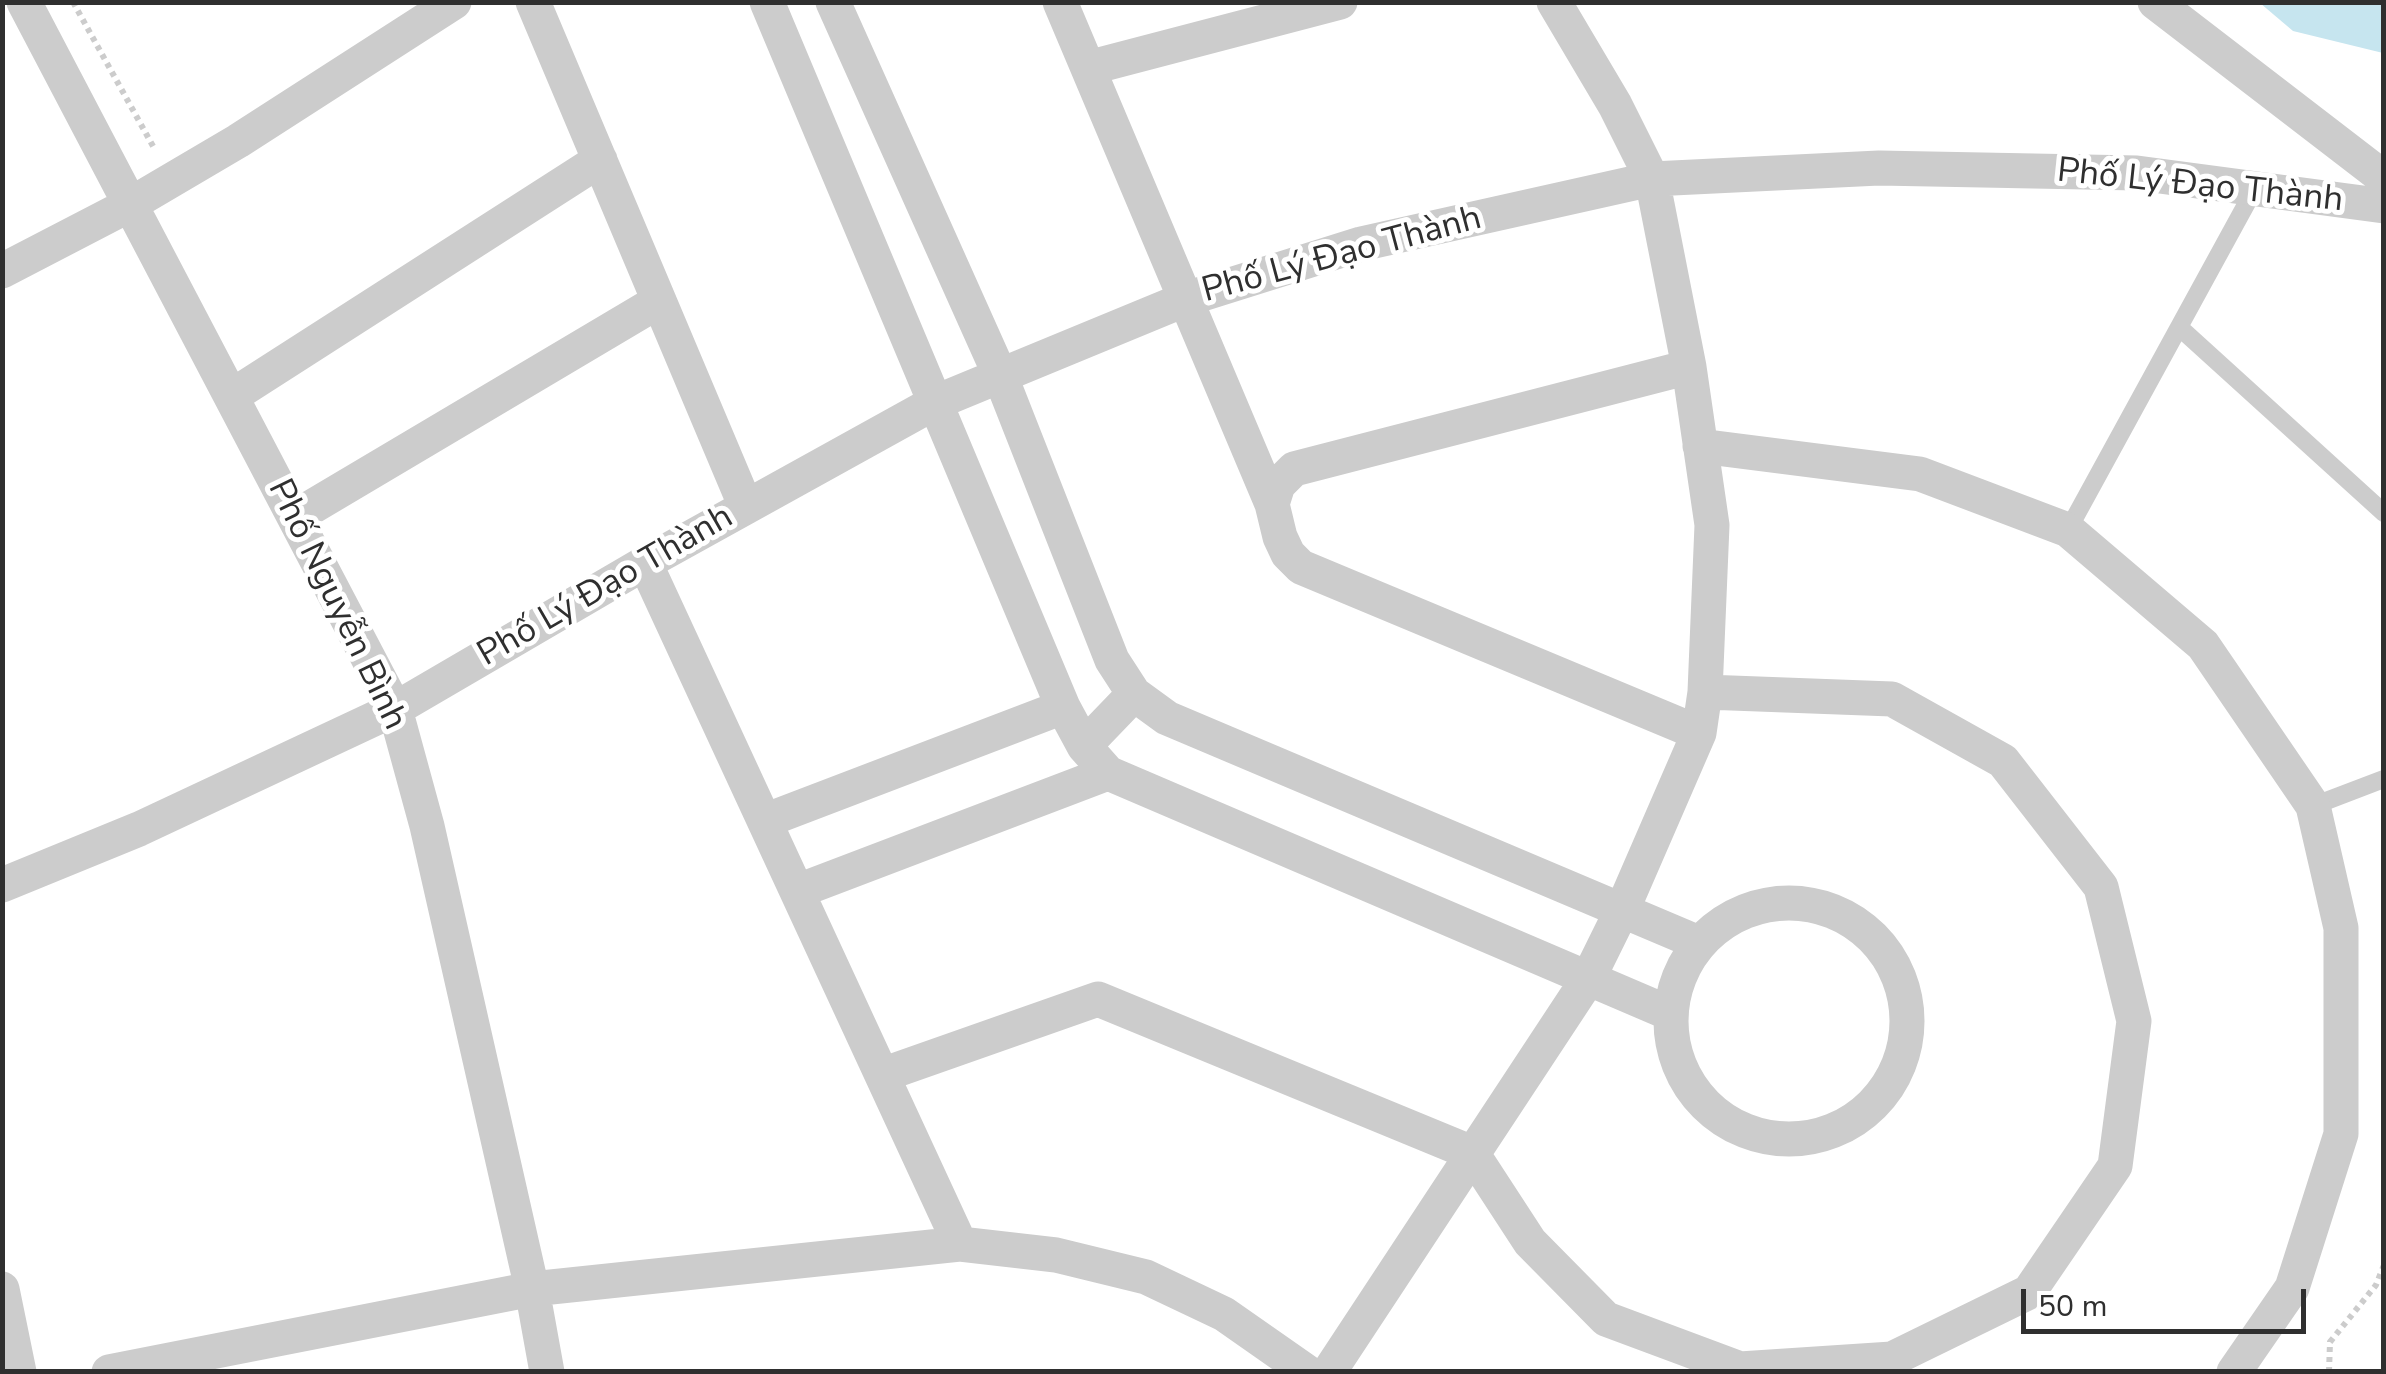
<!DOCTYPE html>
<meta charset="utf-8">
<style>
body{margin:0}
#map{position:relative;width:2386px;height:1374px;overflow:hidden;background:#fff;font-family:"Nunito Sans",sans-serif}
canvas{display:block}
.frame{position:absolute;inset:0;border:5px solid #2f2f2f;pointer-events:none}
.scale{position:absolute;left:2021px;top:1289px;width:285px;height:45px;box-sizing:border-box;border:5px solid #2f2f2f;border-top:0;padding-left:12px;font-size:30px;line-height:35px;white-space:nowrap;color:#2f2f2f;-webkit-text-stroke:8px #fff;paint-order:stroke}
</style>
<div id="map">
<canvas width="2386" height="1374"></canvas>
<div class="frame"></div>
<div class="scale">50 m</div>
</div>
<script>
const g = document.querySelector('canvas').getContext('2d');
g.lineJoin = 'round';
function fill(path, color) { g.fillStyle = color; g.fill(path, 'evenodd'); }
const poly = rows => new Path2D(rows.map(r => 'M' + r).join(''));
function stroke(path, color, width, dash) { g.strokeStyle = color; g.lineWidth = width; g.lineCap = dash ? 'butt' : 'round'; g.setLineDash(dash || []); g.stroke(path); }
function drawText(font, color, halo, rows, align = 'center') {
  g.font = font + ' "Nunito Sans",sans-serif'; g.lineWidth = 10; g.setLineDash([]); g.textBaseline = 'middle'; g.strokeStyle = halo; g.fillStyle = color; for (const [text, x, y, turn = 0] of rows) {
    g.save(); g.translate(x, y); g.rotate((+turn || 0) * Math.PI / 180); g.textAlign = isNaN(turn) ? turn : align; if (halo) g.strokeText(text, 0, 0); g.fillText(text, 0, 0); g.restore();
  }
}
fill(poly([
 [2260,3,2383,3,2383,53,2293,31]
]), '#c6e5ef');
stroke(poly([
 [73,2,154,148],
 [2329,1372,2330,1342,2376,1285,2384,1265]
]), '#ccc', 6, [5, 5]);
stroke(poly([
 [2179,327,2384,513],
 [2068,530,2254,190],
 [2313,806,2384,779]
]), '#ccc', 18);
stroke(poly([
 [24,2,395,709,427,826,532,1289,547,1372],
 [533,2,746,507],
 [767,2,1063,707,1084,746,1108,773,1669,1013],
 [833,2,1000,375,1112,660,1134,694,1167,718,1699,943],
 [1060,2,1272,504],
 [2155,2,2384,178],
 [1088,68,1340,2],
 [2,271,131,204,238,141,454,2],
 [1689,367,1294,469,1278,485,1272,504,1280,537,1288,554,1301,567,1699,733],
 [232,396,600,160],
 [1700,446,1920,474,2068,530,2203,645,2313,806,2341,928,2341,1134,2292,1288,2234,1372],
 [295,517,659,301],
 [645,563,960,1244],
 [1084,746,1134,694],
 [767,820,1063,707],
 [2,885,139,829,395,709,645,563,934,403,1186,299,1361,244,1652,179,1879,168,2137,173,2384,206],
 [798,891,1108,773],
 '1671 1021a118 118 0 1 1 236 0a118 118 0 1 1-236 0Z',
 [882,1075,1098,999,1472,1153,1530,1242,1606,1319,1740,1369,1892,1359,2029,1292,2115,1166,2134,1021,2101,887,2003,761,1892,699,1705,692],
 [2,1289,19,1372],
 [109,1372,532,1289,960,1244,1056,1255,1146,1277,1224,1314,1307,1372],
 [1329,1372,1588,979,1623,908,1699,733,1705,692,1712,525,1689,367,1652,179,1615,105,1554,2]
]), '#ccc', 35);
drawText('35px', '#2f2f2f', '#fff', [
 ["Phố Lý Đạo Thành",2200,187,6],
 ["Phố Lý Đạo Thành",1342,256,-15],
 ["Phố Lý Đạo Thành",606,587,-30],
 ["Phố Nguyễn Bình",336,605,64]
]);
</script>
